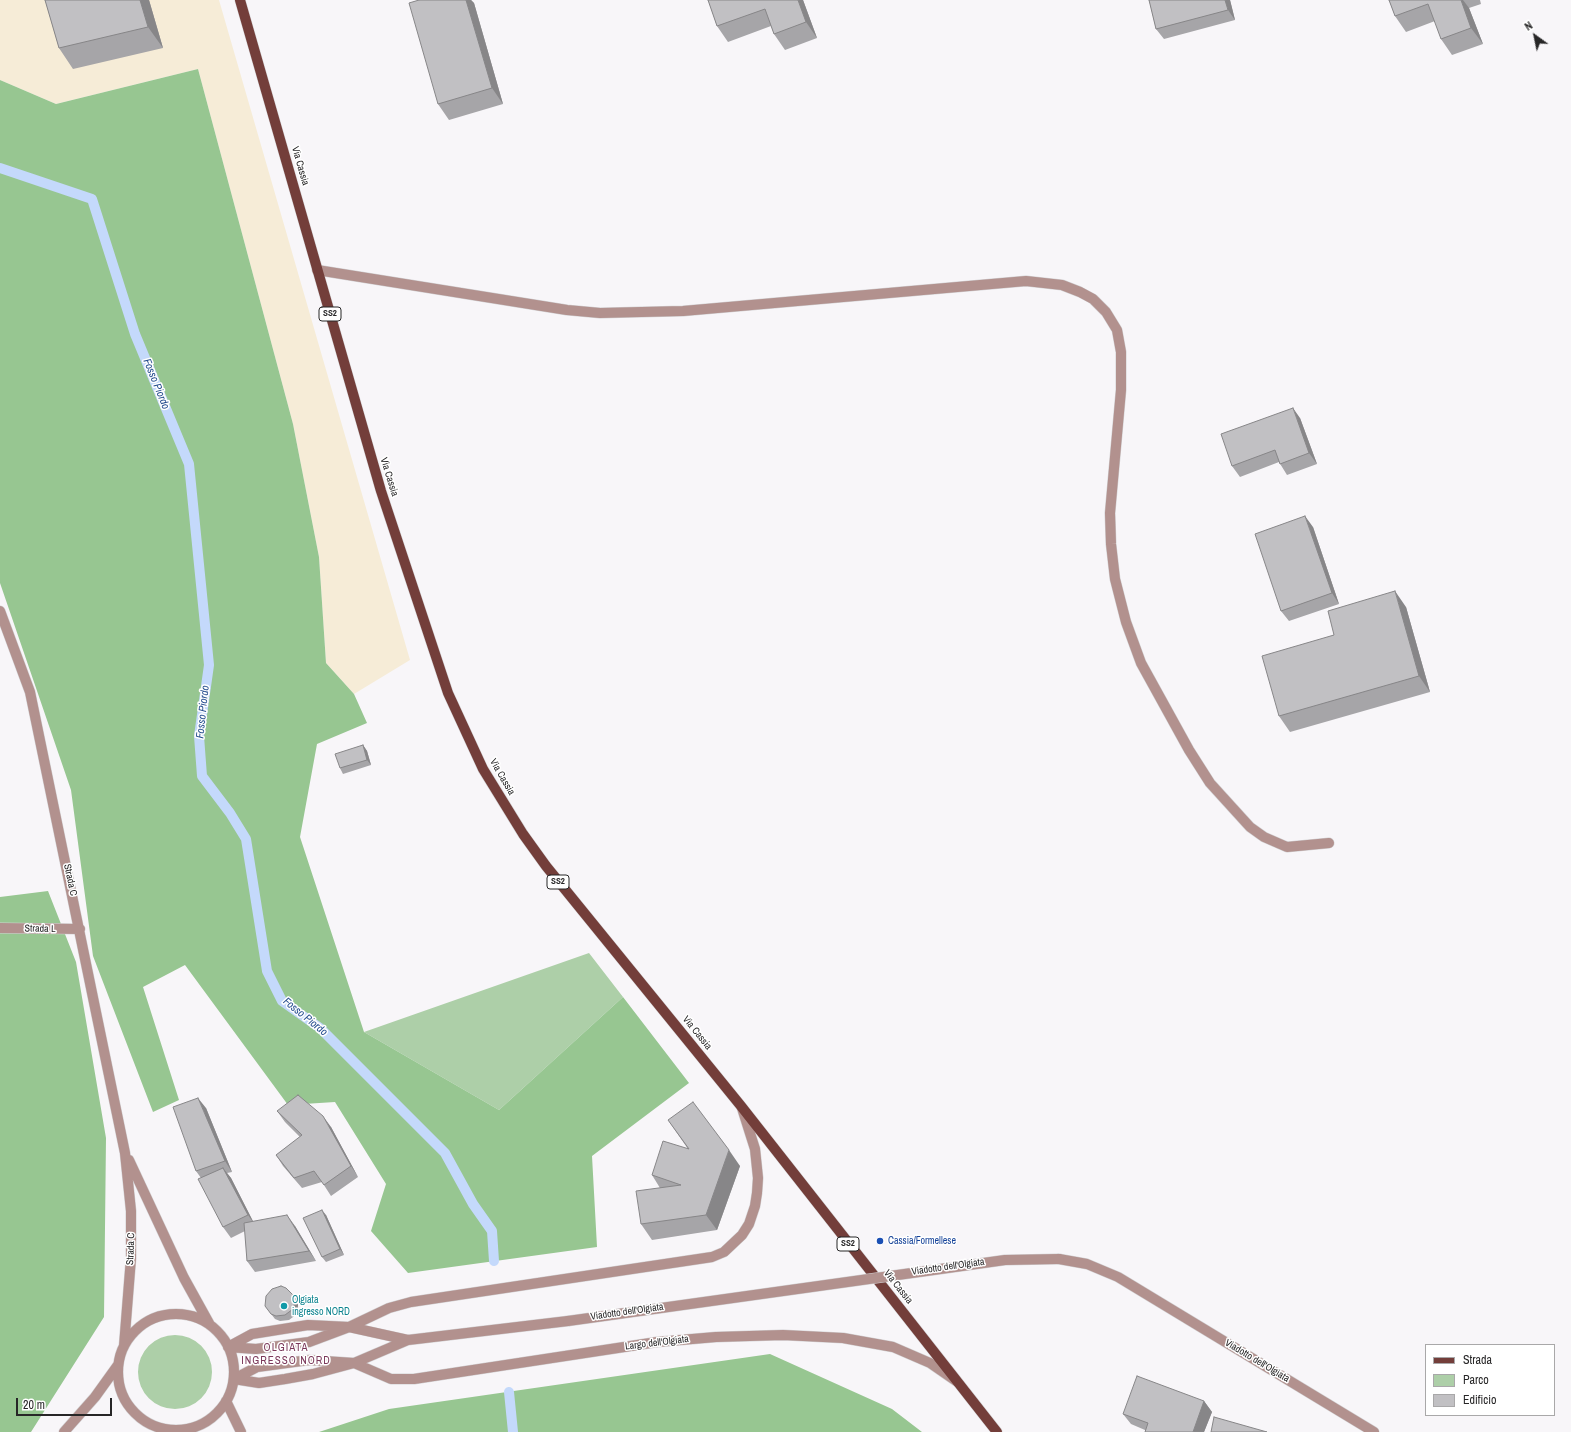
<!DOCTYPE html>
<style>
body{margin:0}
#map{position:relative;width:1571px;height:1432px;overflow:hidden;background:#f8f6f9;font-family:"Archivo Narrow",sans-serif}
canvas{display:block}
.legend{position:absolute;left:1425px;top:1344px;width:130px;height:72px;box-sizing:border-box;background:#fff;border:1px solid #a9a8a9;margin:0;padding:5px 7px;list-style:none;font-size:12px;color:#272627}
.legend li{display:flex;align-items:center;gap:8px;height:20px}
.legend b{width:20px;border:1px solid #a9a8a9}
.north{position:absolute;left:1515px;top:16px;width:40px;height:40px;-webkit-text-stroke:3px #fff;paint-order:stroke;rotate:327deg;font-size:11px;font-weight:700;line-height:16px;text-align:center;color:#272627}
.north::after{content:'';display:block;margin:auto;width:14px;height:18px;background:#272627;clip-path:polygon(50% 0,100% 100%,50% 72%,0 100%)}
.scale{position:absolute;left:16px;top:1398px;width:96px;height:18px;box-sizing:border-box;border:2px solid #272627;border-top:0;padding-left:5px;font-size:12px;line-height:14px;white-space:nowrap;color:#272627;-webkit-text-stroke:3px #fff;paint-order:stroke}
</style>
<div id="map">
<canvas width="1571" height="1432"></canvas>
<ul class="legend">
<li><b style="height:5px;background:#733e3a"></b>Strada</li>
<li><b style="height:11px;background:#adcfa8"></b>Parco</li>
<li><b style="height:11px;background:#c1c0c3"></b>Edificio</li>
</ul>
<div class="north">N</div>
<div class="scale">20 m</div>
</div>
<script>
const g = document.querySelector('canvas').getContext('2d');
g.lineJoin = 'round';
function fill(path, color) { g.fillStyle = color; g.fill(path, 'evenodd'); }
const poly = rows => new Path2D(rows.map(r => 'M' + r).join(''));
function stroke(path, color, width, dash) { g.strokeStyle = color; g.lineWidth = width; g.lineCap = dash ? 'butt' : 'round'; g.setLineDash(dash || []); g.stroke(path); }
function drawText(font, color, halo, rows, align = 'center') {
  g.font = font + ' "Archivo Narrow",sans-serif'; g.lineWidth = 3; g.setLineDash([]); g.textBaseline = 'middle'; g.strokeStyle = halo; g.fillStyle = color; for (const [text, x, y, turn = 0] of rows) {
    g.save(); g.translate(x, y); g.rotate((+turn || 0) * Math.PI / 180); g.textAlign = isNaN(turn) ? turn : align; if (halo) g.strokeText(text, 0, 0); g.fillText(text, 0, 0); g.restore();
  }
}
fill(poly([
 [0,0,219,0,410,660,354,694,326,663,319,557,293,424,198,69,56,104,0,80]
]), '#f6ecd7');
fill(poly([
 [589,953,623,997,499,1110,364,1032],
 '138 1372a37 37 0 1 1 74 0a37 37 0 1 1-74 0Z'
]), '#adcfa8');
fill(poly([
 [198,69,293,424,319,557,326,663,354,694,367,723,317,744,300,837,364,1032,499,1110,623,997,689,1083,592,1156,597,1247,408,1273,371,1231,386,1184,335,1102,288,1105,185,965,143,987,179,1100,153,1112,93,956,71,790,0,583,0,80,56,104],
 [48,891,76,962,106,1138,104,1317,31,1432,0,1432,0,897],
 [770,1354,892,1409,922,1432,319,1432,389,1409]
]), '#97c691');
stroke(poly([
 [0,168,92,199,135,334,189,464,209,665,199,736,202,776,230,813,246,839,267,971,282,1001,320,1028,445,1153,473,1204,492,1231,494,1261],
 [509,1392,513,1432]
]), '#c4d9fb', 10);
const lane = poly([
 [317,270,567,310,600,313,683,311,1026,281,1062,285,1080,292,1093,299,1106,312,1117,330,1121,352,1121,390,1110,513,1111,544,1115,579,1126,622,1141,663,1189,750,1210,783,1250,827,1264,837,1287,847,1329,843]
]);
const street = poly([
 [0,611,30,692,125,1153,131,1211,131,1258,124,1346],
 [0,928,80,929],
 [129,1160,184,1278,210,1325],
 [1059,1259,1087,1264,1118,1277,1374,1432],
 '118 1372a58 58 0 1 1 116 0a58 58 0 1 1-116 0Z',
 [228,1347,256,1349,309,1342,349,1327,389,1308,411,1302,712,1257,724,1252,742,1235,749,1224,755,1206,757,1193,758,1178,755,1149,742,1108],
 [228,1347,252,1334,308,1325,349,1327,408,1340],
 [234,1379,257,1367,309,1360,354,1363,391,1379,414,1379,657,1342,716,1337,783,1335,843,1338,893,1347,930,1363,956,1381],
 [234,1379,259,1383,285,1379,313,1374,354,1363,408,1340,568,1321],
 [226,1401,241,1432],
 [64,1432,95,1397,118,1365]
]);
const primary = poly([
 [240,0,381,491,448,693,483,769,523,834,546,866,741,1106,997,1432]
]);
stroke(lane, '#d2d1d3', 11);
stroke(street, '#d2d1d3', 11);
stroke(primary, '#d2d1d3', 11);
stroke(poly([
 [176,1432,176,1430]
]), '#aba9ab', 2.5, [2, 2]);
stroke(lane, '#b2918e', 10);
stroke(street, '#b2918e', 10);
stroke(primary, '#733e3a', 10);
const streetBridge = poly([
 [568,1321,1005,1260,1059,1259]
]);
stroke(streetBridge, '#d2d1d3', 11, []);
stroke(streetBridge, '#b2918e', 10);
fill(poly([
 [45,0,149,0,163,48,73,69,59,48],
 [419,0,471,0,474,3,503,104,449,120,438,104],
 [708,0,803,0,817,38,785,50,774,34,771,26,728,42,717,26],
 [1149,0,1230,0,1235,20,1164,39,1156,29],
 [1389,0,1480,0,1481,4,1469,8,1483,44,1452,55,1441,39,1435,21,1406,32,1395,16],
 [1300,418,1317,464,1287,475,1279,462,1240,477,1232,466],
 [1313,527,1339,604,1289,621,1281,611],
 [1406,607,1430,692,1290,732,1279,716,1334,635],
 [363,745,367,751,371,765,343,774,340,768],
 [206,1108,232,1172,227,1173,231,1178,253,1222,295,1226,316,1261,255,1272,247,1261,245,1231,231,1238,223,1227,201,1178,196,1171],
 [277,1111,331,1127,358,1177,331,1196,322,1182,302,1188,283,1166,276,1155,300,1137,285,1122],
 [668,1120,740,1166,717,1230,652,1240,641,1224,660,1188,652,1175,688,1149],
 [326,1215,344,1255,326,1262,322,1257],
 [293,1295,297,1300,298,1305,297,1314,289,1320,280,1321,275,1319,265,1306],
 [1204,1401,1212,1412,1204,1432,1145,1432,1145,1430,1131,1424,1123,1414]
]), '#a6a5a8');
fill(poly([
 [140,0,149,0,163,48,148,27],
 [466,0,471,0,474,3,503,104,492,88],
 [798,0,803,0,817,38,806,22],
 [1225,0,1230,0,1235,20,1228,10],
 [1461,0,1463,0,1469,8,1483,44,1471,28],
 [1293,408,1300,418,1317,464,1309,453],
 [1305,516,1313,527,1339,604,1332,593],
 [1395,591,1406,607,1430,692,1419,676],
 [363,745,367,751,371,765,367,760],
 [198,1098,206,1108,232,1172,225,1161],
 [323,1116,331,1127,358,1177,351,1166],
 [729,1150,740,1166,717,1230,706,1215],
 [223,1168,231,1178,255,1225,248,1215],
 [322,1210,326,1215,344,1255,340,1249],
 [287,1215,295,1226,316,1261,309,1251],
 [293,1295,297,1300,298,1305,297,1314,293,1309],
 [1204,1401,1212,1412,1204,1432,1193,1432]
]), '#878688');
const building = poly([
 [45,0,140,0,148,27,59,48,45,0],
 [419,0,466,0,492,88,438,104,409,3,419,0],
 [708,0,798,0,806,22,774,34,765,9,717,26,708,0],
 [1149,0,1225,0,1228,10,1156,29,1149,0],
 [1389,0,1461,0,1471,28,1441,39,1428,4,1395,16,1389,0],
 [1293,408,1309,453,1280,464,1275,450,1232,466,1221,434,1293,408],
 [1305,516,1332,593,1281,611,1255,534,1305,516],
 [1395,591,1419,676,1279,716,1262,656,1334,635,1328,611,1395,591],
 [363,745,367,760,340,768,335,754,363,745],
 [298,1095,323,1116,351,1166,324,1185,314,1171,294,1178,276,1155,302,1135,277,1111,298,1095],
 [198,1098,225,1161,196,1171,173,1107,198,1098],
 [693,1102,729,1150,706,1215,641,1224,636,1191,681,1185,652,1175,663,1141,689,1149,668,1120,693,1102],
 [223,1168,248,1215,223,1227,198,1179,223,1168],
 [322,1210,340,1249,322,1257,303,1218,322,1210],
 [287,1215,309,1251,247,1261,244,1223,287,1215],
 [281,1286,286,1288,293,1295,295,1299,293,1309,285,1315,276,1316,271,1314,265,1306,266,1296,272,1289,281,1286],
 [1137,1376,1204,1401,1193,1432,1145,1432,1148,1423,1123,1414,1137,1376],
 [1214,1417,1267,1432,1211,1432,1214,1417]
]);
fill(building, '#c1c0c3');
stroke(building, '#878688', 1);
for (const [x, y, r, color] of [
 [880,1241,4,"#1a4fb4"],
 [284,1306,4,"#0f9aa8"]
]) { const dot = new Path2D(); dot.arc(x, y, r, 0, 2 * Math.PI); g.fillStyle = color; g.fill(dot); stroke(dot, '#fff', 1.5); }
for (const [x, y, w] of [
 [330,314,22],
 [558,882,22],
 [848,1244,22]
]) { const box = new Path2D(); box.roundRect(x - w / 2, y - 7, w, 14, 3); g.fillStyle = '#fff'; g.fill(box); stroke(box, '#272627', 1); }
drawText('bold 9px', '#272627', null, [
 ["SS2",330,314],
 ["SS2",558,882],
 ["SS2",848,1244]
]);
drawText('10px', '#272627', '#fff', [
 ["Via Cassia",300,166,74],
 ["Via Cassia",389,477,73],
 ["Via Cassia",502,777,60],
 ["Strada C",70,880,78],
 ["Strada L",40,929,1],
 ["Via Cassia",697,1033,51],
 ["Strada C",131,1249,-88],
 ["Viadotto dell'Olgiata",948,1267,-8],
 ["Via Cassia",898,1287,52],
 ["Viadotto dell'Olgiata",627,1312,-8],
 ["Largo dell'Olgiata",657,1343,-7],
 ["Viadotto dell'Olgiata",1257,1361,31]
]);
drawText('10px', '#164399', '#fff', [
 ["Cassia/Formellese",888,1241]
], 'left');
drawText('10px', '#0d838f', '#fff', [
 ["Olgiata",292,1300],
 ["ingresso NORD",292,1312]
], 'left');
drawText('italic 11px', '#254d8f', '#fff', [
 ["Fosso Piordo",156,384,68],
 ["Fosso Piordo",203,712,-84],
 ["Fosso Piordo",305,1017,39]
]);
g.letterSpacing = '1px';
drawText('11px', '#7b395b', '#fff', [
 ["OLGIATA",286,1348],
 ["INGRESSO NORD",286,1361]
]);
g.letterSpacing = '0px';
</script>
